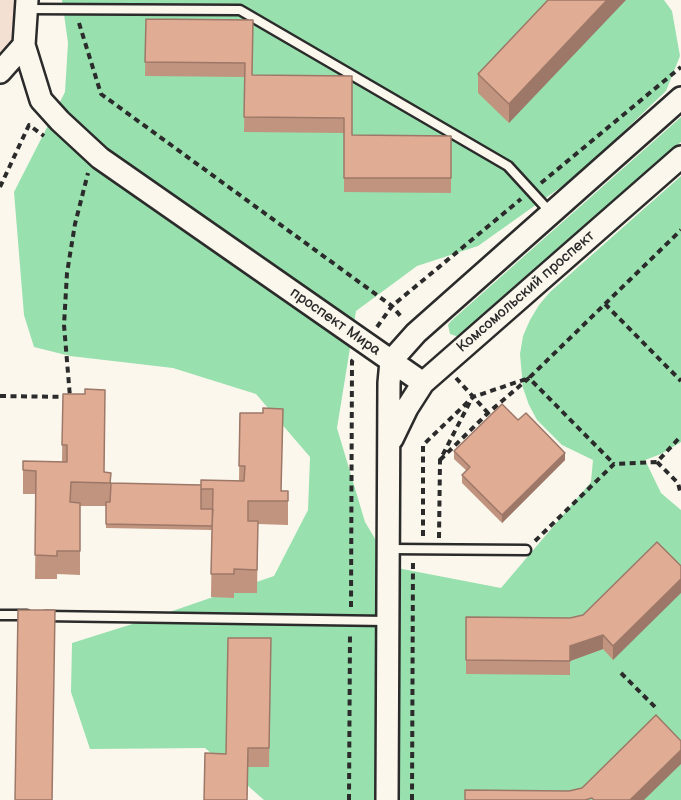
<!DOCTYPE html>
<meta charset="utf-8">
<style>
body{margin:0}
canvas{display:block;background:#fbf7ec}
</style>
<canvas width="681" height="800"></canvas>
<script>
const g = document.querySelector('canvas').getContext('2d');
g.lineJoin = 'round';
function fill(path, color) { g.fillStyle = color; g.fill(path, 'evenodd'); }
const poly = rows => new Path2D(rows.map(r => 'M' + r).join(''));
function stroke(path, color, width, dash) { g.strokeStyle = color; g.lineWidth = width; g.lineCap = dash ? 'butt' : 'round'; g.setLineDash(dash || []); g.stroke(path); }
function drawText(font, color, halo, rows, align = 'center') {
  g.font = font + ' "Balsamiq Sans",sans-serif'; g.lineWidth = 4.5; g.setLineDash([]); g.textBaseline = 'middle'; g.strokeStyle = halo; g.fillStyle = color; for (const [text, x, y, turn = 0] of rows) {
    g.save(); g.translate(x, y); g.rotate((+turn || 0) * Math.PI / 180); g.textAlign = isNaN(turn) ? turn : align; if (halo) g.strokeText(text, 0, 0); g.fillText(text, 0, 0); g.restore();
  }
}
fill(poly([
 [0,0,27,0,24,45,0,72]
]), '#f3e0d2');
fill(poly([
 [62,0,664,0,672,11,680,56,666,91,578,175,478,246,417,266,356,311,337,428,365,522,392,567,501,588,591,482,593,460,562,445,537,420,529,405,523,388,520,354,523,336,530,320,539,305,550,292,681,176,681,442,661,454,645,460,661,493,681,510,681,800,264,800,205,748,90,749,71,692,72,643,161,615,274,576,308,510,310,457,256,394,173,368,70,356,34,347,24,315,14,192,65,92,68,43],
 [681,117,681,142,463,334,459,337,450,334,448,325,451,321]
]), '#98e0ae');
const service = poly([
 [28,9,240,10,508,166,551,213],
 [390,549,526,550],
 [0,615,27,615],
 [45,616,386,621]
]);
const tertiary = poly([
 [27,0,24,45,41,100,60,121,100,158,423,383],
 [0,72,24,45],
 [391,361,416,333,681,98],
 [392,439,407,408,423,383,681,157],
 [387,800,389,383,391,361]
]);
stroke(service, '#2b2b2b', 13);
stroke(tertiary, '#2b2b2b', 26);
stroke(poly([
 [79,23,101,94,392,306,403,319],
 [541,183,681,67],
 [0,187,29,125,44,136],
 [605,304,681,381],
 [377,327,392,306,521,199],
 [456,378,488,413],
 [0,396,70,397,64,325,67,273,75,224,88,173],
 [440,460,488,413,529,378,614,464],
 [657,462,678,483,681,495],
 [423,536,423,445,473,397,529,378,681,230],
 [439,538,440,460,471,400],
 [535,541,614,464,657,462,681,436],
 [351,607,352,361,355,358],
 [621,673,656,708],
 [349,800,350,633],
 [412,800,413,561]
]), '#2b2b2b', 4, [6, 4.5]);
stroke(service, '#fbf7ec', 8);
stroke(tertiary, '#fbf7ec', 21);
fill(poly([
 [548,0,509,123,478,93,478,74],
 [146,19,253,20,252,75,352,76,352,135,451,136,451,193,344,192,344,133,244,132,245,77,145,76],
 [63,394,111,483,201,485,239,481,240,413,282,491,288,491,288,525,258,524,257,593,234,593,234,598,211,597,212,530,106,528,106,506,80,506,80,575,57,574,57,579,35,579,36,494,23,494,23,461,62,462],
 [518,420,565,460,502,523,462,483,462,475,467,471,454,459,454,451],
 [657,542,613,660,603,649,570,661,570,675,466,674,466,617,570,618,583,615],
 [271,638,269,767,248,767,226,754]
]), '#c1947f');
fill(poly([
 [607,0,626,0,509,123,509,104],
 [565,453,565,460,502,523,502,515],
 [681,579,681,593,613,660,613,646],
 [603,635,603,649,570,661,570,646],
 [681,750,681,764,644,800,630,800]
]), '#9d7868');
const building = poly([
 [548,0,607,0,509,104,478,74,548,0],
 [146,19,253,20,252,75,352,76,352,135,451,136,451,178,344,178,344,118,244,117,245,63,145,62,146,19],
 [85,389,105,390,104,472,111,473,110,483,71,482,70,502,80,503,80,551,57,551,57,556,35,555,36,471,23,470,23,461,67,462,67,445,62,445,63,394,85,394,85,389],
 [502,404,518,420,526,413,565,453,502,515,462,475,470,467,454,451,502,404],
 [263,408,283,409,281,491,288,491,288,501,248,501,248,521,258,521,257,570,234,569,234,574,211,574,213,489,201,489,201,480,244,481,245,466,239,466,240,413,263,413,263,408],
 [111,483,201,485,201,509,213,509,212,526,106,524,106,502,110,502,111,483],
 [657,542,681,566,681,579,613,646,603,635,570,646,570,661,466,660,466,617,570,618,583,615,657,542],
 [18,610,55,610,52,800,15,800,18,610],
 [228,638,271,638,269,748,248,748,247,800,204,800,205,753,226,754,228,638],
 [656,715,681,741,681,750,630,800,594,800,592,798,585,800,465,800,465,790,569,791,582,788,656,715]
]);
fill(building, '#e0ac94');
stroke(building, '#9d7868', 1.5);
drawText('15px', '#2b2b2b', '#fbf7ec', [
 ["Комсомольский проспект",526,292,-41],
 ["проспект Мира",335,322,35]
]);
</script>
